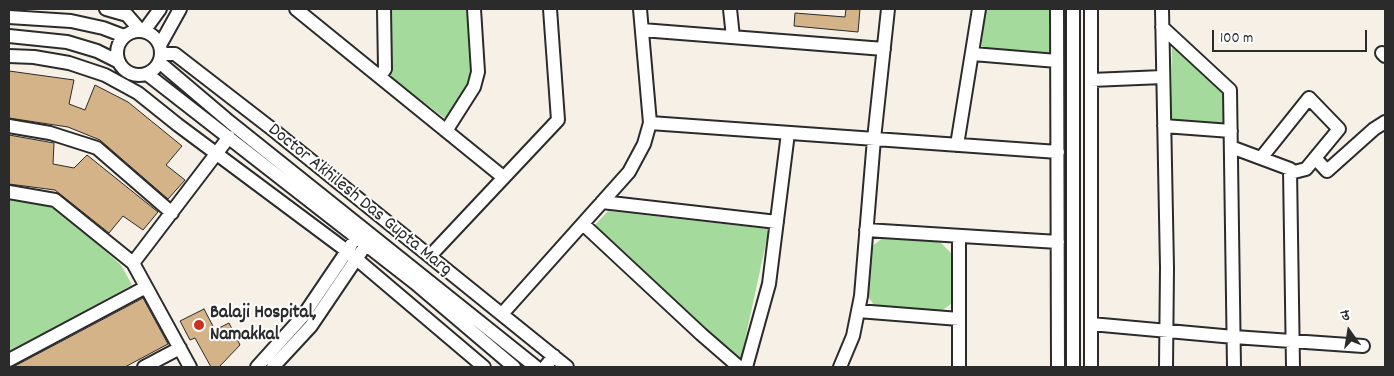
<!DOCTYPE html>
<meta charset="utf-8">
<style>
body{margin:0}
#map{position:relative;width:1394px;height:376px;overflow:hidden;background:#f6f0e7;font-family:Dekko,"Playpen Sans Deva",sans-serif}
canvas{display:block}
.frame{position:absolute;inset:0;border:10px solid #2b2b2b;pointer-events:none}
.north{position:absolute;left:1324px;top:306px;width:50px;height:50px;-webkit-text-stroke:4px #fff;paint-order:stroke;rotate:347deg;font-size:14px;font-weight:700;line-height:20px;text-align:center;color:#2b2b2b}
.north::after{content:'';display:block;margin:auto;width:18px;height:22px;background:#2b2b2b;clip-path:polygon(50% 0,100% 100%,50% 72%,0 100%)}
.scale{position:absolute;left:1212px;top:30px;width:155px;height:22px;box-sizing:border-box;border:2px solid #2b2b2b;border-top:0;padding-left:6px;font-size:15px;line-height:18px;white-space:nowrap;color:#2b2b2b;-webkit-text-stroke:4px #fff;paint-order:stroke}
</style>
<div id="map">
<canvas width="1394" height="376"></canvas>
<div class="frame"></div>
<div class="north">उ</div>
<div class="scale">100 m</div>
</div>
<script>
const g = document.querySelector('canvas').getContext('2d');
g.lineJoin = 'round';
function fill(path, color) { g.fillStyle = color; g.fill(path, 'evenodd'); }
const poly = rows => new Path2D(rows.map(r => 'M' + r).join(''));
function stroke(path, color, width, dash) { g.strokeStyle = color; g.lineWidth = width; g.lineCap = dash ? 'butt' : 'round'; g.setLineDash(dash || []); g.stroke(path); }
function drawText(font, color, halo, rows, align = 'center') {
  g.font = font + ' Dekko,sans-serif'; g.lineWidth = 4; g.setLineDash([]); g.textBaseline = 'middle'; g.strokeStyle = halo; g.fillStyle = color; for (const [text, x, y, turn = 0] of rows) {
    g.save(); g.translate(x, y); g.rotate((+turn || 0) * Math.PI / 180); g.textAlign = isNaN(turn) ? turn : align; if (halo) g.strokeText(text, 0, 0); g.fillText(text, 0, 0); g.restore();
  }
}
fill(poly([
 [390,9,468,9,471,74,465,92,446,119,389,76,391,66],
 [985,9,1049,9,1049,56,981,50],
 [1172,45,1225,93,1225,125,1171,120],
 [9,198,54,206,121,265,132,285,9,353],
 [608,211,769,229,740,363,595,225],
 [884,237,939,241,952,254,951,304,940,312,876,308,867,295,871,247]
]), '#a5da9d');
const building = poly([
 [846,9,860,9,858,32,794,26,795,13,845,17,846,9],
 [9,71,74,80,69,104,85,110,95,85,128,102,182,146,166,165,185,180,168,199,100,140,68,127,9,118,9,71],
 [9,135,54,143,53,164,74,168,87,155,158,212,143,230,123,216,109,233,55,190,9,184,9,135],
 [143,298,168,344,125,367,13,367,143,298],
 [204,309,215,330,229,323,240,345,219,367,211,367,195,338,190,340,180,321,204,309]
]);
fill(building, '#d3b387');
stroke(building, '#2b2b2b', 1);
const minor = poly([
 [106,9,127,15,140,30],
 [296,9,503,177],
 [730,9,733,37],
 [1057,9,1058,367],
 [1073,9,1073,367],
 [1162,9,1167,268,1166,367],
 [9,17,71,21,103,28,124,36],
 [1162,27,1230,90,1234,367],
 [642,30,884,49],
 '117 53a22 22 0 1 1 44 0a22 22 0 1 1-44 0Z',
 [144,31,160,9],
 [9,36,67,42,97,51,117,61],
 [160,45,180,9],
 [1382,53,1385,56],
 [161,54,175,54,272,129,567,367],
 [973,54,1057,61],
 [9,56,34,57,69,63,105,75,138,93,178,125,347,251,484,367],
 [159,62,231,123,536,367],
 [147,74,415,283,514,367],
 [380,76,385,69,384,9],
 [1091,80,1163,77],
 [650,123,1058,152],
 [9,126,50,133,97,148,172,213],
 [1164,126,1231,131],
 [446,131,474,87,478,72,474,9],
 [957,145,979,9],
 [1231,147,1290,169,1293,367],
 [1261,158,1309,98,1339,129,1306,169,1290,173],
 [1315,158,1327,171,1374,129,1385,122],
 [9,192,55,200,133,263,190,367],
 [602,202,777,222],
 [583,224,701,334,739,367],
 [866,230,1058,242],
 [959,236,959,367],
 [430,256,558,120,550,9],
 [133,263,229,137],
 [858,311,959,319],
 [502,314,629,172,644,144,650,123,640,9],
 [1091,324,1234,337,1363,346],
 [9,360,146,287],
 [144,367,180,348],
 [257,367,303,316,351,245],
 [273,367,311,326,361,252],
 [545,367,554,356],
 [746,367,769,284,788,133],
 [840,367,853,336,861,296,874,139,888,9],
 [1091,367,1091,9]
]);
stroke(minor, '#2b2b2b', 16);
stroke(minor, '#fff', 12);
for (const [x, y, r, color] of [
 [199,325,6,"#c8321e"]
]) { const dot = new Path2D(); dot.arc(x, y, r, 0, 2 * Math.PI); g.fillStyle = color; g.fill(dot); stroke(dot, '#fff', 2); }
drawText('19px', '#2b2b2b', '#fff', [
 ["Doctor Akhilesh Das Gupta Marg",359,201,39]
]);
drawText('bold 19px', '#2b2b2b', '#fff', [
 ["Balaji Hospital,",210,314],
 ["Namakkal",210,336]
], 'left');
</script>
